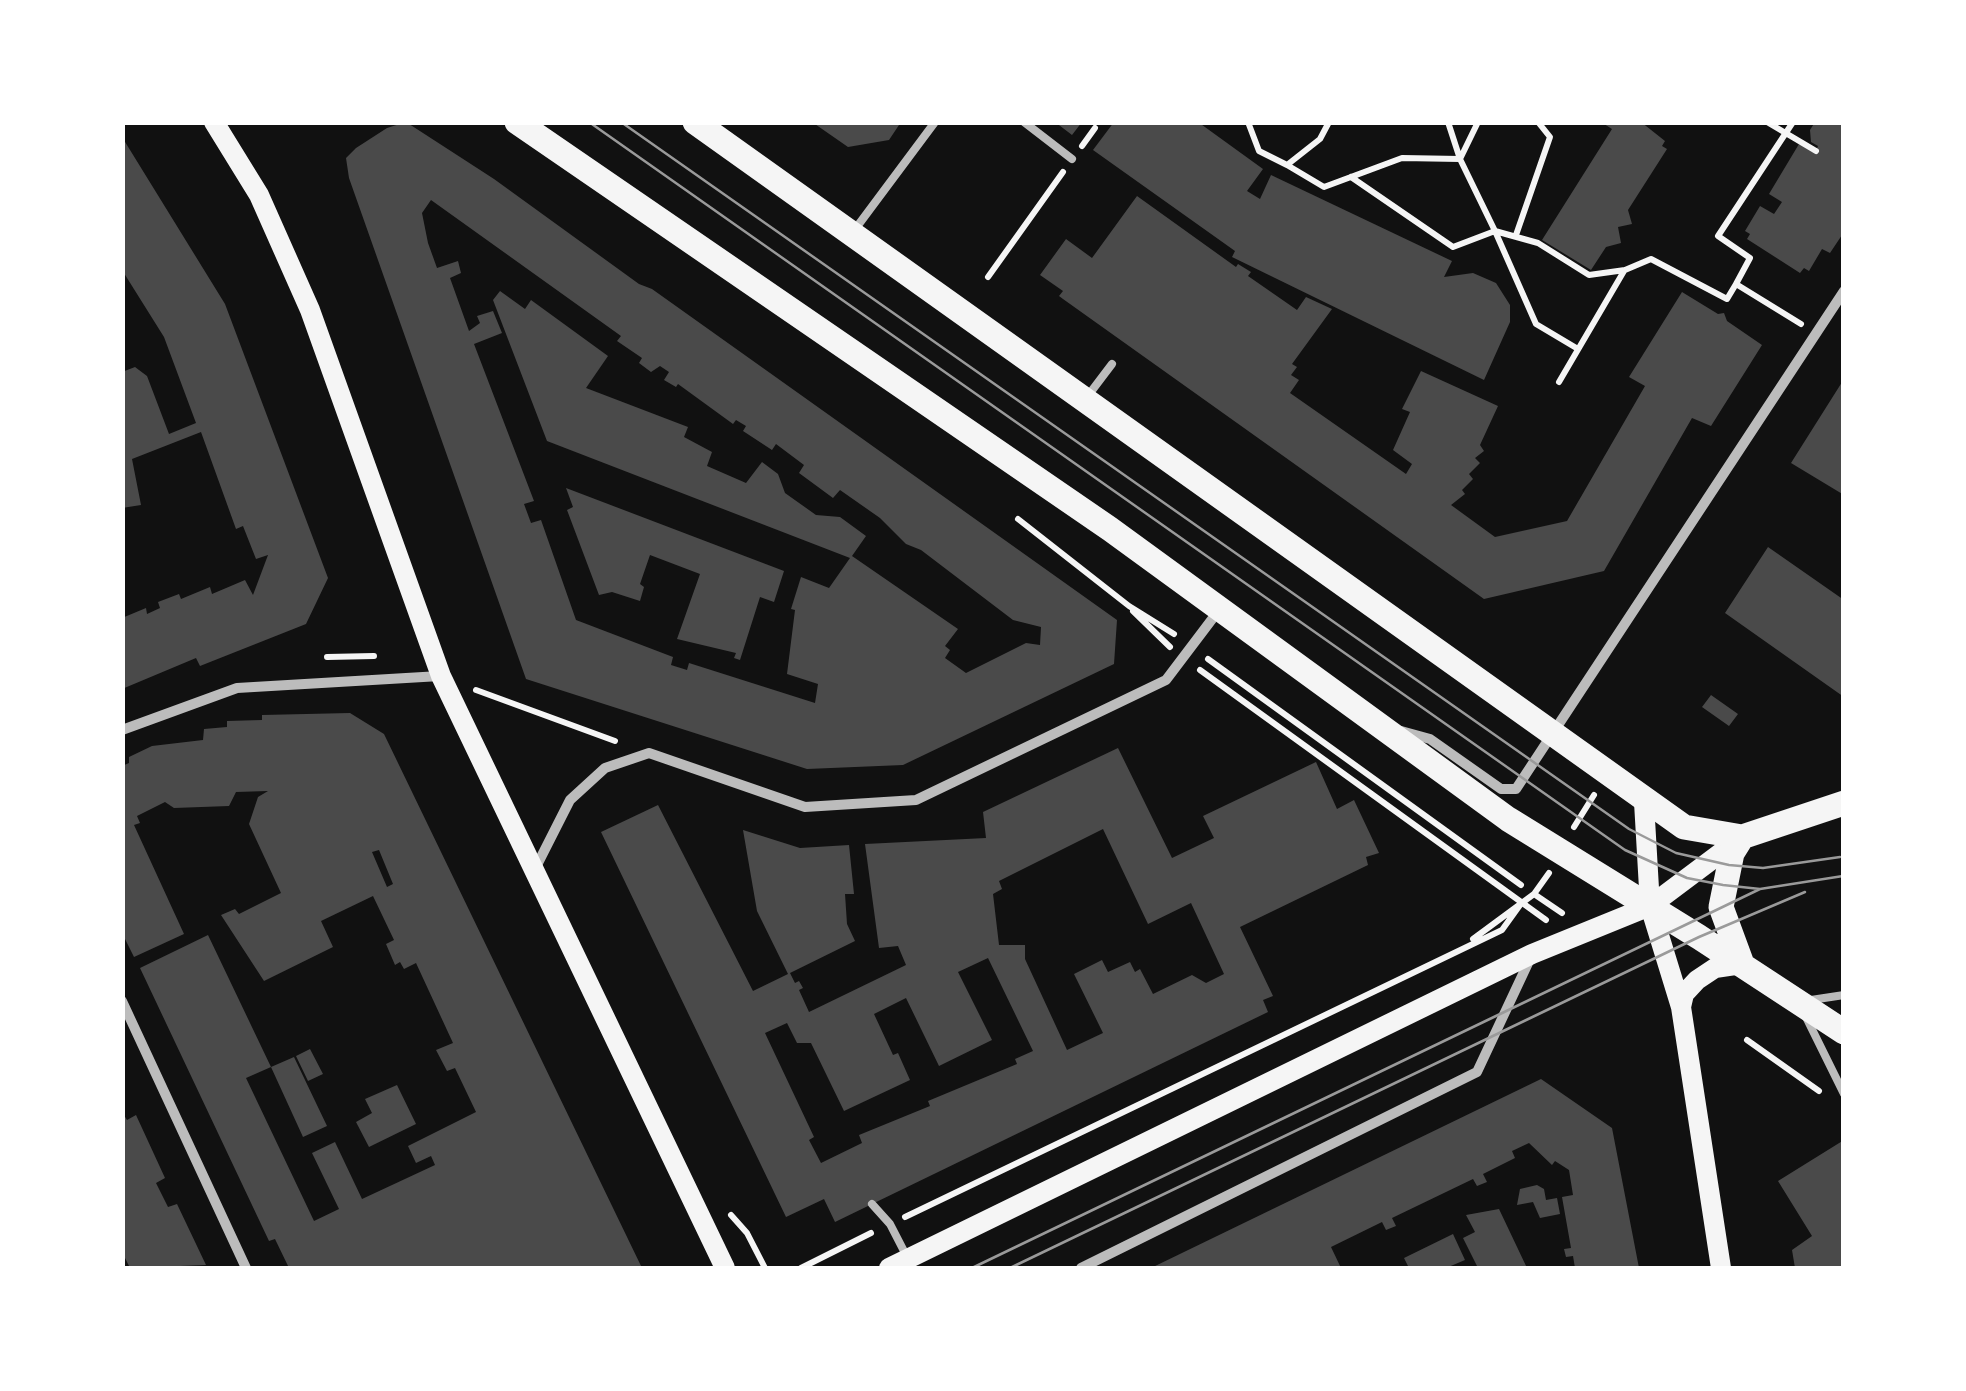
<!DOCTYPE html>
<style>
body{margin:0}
#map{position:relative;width:1966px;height:1391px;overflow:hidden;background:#111;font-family:Roboto,sans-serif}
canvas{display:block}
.frame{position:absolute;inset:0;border:125px solid #fff;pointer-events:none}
</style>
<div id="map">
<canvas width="1966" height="1391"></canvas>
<div class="frame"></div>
</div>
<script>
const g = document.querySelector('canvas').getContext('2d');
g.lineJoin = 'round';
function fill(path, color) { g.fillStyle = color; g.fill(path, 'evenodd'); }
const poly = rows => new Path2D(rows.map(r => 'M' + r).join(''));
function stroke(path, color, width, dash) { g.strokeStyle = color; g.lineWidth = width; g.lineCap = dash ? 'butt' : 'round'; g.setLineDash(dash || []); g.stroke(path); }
fill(poly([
 [406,122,494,179,639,284,652,289,1117,620,1114,664,903,765,807,769,526,679,349,178,346,158,356,148,387,128],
 [431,200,621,336,617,341,642,358,639,363,651,372,660,366,669,372,664,380,676,387,678,384,733,424,736,420,746,426,743,431,772,450,776,444,804,465,799,473,833,498,840,490,880,518,906,544,921,550,1013,620,1041,627,1040,645,1026,643,966,673,945,658,950,650,945,646,958,629,852,556,866,536,840,517,816,515,785,493,778,474,762,462,746,483,707,466,712,452,684,437,688,427,586,388,608,356,531,300,525,309,500,291,493,300,547,441,850,558,829,588,801,577,791,609,795,610,787,674,818,684,815,703,689,663,687,670,671,665,673,657,576,620,541,520,531,523,524,504,534,501,474,344,502,333,493,311,477,316,480,323,469,331,450,278,461,273,458,261,437,268,428,243,422,213],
 [812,122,901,122,889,140,848,147],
 [1055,122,1082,122,1072,135],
 [1114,122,1198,122,1263,169,1247,191,1260,199,1271,175,1452,261,1444,277,1473,273,1496,283,1510,305,1510,322,1484,380,1232,257,1235,251,1093,150],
 [1601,122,1641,122,1665,141,1662,146,1667,149,1628,210,1632,224,1618,227,1621,243,1606,247,1591,270,1542,240,1612,129],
 [1815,122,1844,122,1844,232,1830,253,1822,249,1809,271,1804,268,1800,273,1747,239,1750,234,1745,231,1760,206,1774,214,1782,202,1769,194,1799,144,1816,151,1818,146,1811,142,1810,130],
 [122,137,225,304,328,578,306,624,200,666,196,658,122,689,122,618,146,608,147,614,160,608,158,602,179,594,181,599,210,587,212,594,245,580,253,595,268,555,256,559,243,526,236,529,201,432,132,459,141,505,122,508,122,372,135,367,147,376,169,434,196,423,164,337,122,270],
 [1137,196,1236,267,1238,264,1251,272,1248,276,1297,310,1306,297,1332,309,1292,364,1297,367,1291,375,1299,380,1290,393,1406,474,1412,464,1393,450,1410,412,1402,409,1421,371,1498,406,1480,445,1484,451,1475,458,1480,463,1469,474,1473,479,1462,490,1465,494,1451,505,1495,537,1567,521,1645,386,1629,377,1682,292,1718,314,1724,313,1727,321,1762,345,1711,426,1692,418,1604,571,1484,599,1063,299,1059,296,1063,291,1040,275,1066,239,1092,258],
 [1844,379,1844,495,1791,463],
 [566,488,784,571,774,602,760,597,740,660,734,658,736,653,677,639,700,574,650,555,640,584,644,587,640,601,612,592,599,595,567,510,573,507],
 [1768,547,1844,600,1844,697,1725,613],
 [1711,695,1738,714,1729,726,1702,707],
 [350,713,384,734,642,1268,289,1268,275,1239,269,1241,140,968,208,935,271,1067,246,1078,314,1221,339,1209,312,1153,335,1142,362,1199,435,1165,431,1156,416,1163,408,1146,476,1112,455,1068,447,1071,436,1050,453,1043,416,963,404,969,400,962,395,965,386,944,394,940,373,896,321,921,333,947,264,981,221,915,235,909,239,914,281,893,249,824,258,797,268,791,236,792,229,806,174,808,165,802,137,816,140,823,134,825,184,934,134,957,122,933,122,766,129,763,129,757,152,746,203,740,204,729,227,727,227,721,262,720,262,715],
 [379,850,393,884,387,887,372,852],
 [1118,748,1172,858,1214,838,1203,816,1316,762,1337,809,1354,800,1379,853,1366,857,1368,865,1240,927,1273,996,1263,1000,1268,1012,835,1222,824,1199,786,1217,601,832,658,805,753,991,788,974,757,911,743,830,800,848,849,845,854,894,845,894,847,924,855,941,790,973,795,983,799,981,803,988,799,990,809,1012,906,965,898,946,879,948,865,844,986,838,983,812],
 [1103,829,1148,924,1191,903,1224,974,1206,983,1192,975,1153,994,1140,969,1135,972,1130,962,1108,972,1102,960,1074,974,1103,1033,1067,1050,1025,959,1025,945,999,945,993,894,1002,889,999,881],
 [988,958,1033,1051,1015,1059,1017,1064,928,1101,930,1106,859,1135,862,1143,821,1163,809,1140,814,1137,765,1033,787,1023,797,1043,811,1043,844,1111,910,1080,898,1053,893,1055,874,1014,906,998,939,1066,992,1040,958,972],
 [310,1049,323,1074,308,1081,296,1056],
 [294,1057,327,1126,303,1137,271,1067],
 [1541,1079,1612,1128,1639,1268,1575,1268,1573,1256,1566,1257,1564,1249,1571,1248,1562,1197,1573,1195,1569,1170,1555,1161,1552,1165,1529,1143,1512,1151,1515,1158,1483,1174,1487,1182,1477,1186,1473,1179,1392,1218,1396,1226,1386,1230,1382,1222,1331,1247,1341,1268,1151,1268],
 [397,1085,416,1124,369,1147,356,1122,372,1113,365,1099],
 [122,1112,127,1120,136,1115,165,1178,156,1183,168,1207,177,1204,206,1265,130,1268,122,1252],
 [1844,1140,1844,1268,1795,1268,1792,1250,1812,1236,1778,1181],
 [1537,1185,1544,1189,1546,1200,1557,1198,1560,1214,1540,1218,1533,1202,1517,1205,1520,1189],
 [1499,1209,1527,1268,1478,1268,1463,1238,1475,1232,1466,1215],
 [1453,1234,1465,1260,1446,1268,1409,1268,1404,1258]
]), '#4a4a4a');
stroke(poly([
 [1248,122,1259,151,1287,165,1320,139,1329,122],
 [1448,122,1460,159,1478,122],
 [1767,122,1816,151],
 [1793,122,1718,236,1750,258,1736,284,1801,324],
 [1082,146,1095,128],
 [1287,165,1324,187,1402,158,1460,159,1495,231,1538,243,1589,275,1625,270,1651,259,1727,299,1736,284],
 [1351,177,1453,247,1495,231,1536,324,1578,349],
 [1516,235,1550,137,1538,122],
 [988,277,1063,172],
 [1559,382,1624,271],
 [1018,519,1129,606,1174,634],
 [1133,611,1170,647],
 [327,657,374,656],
 [1208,659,1521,885],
 [1200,670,1546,920],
 [476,690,615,741],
 [1574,827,1594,795],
 [1534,894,1562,913],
 [1473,939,1534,894,1549,873],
 [1747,1040,1819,1091],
 [731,1215,747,1233,765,1268],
 [905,1217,1502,930,1520,905],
 [801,1268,871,1233]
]), '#f5f5f5', 6);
stroke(poly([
 [1024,122,1072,159],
 [856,228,935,122],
 [1087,397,1112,364],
 [1811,1000,1844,995],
 [1806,1017,1844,1094],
 [872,1204,890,1224,906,1255]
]), '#bcbcbc', 8);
stroke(poly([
 [122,730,237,688,440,676],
 [1401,731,1430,739,1501,789,1516,789,1844,291],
 [535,869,570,800,605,768,649,753,805,807,916,800,1166,680,1219,610],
 [122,1001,246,1268],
 [1081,1268,1477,1072,1530,959]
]), '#bcbcbc', 10);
stroke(poly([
 [214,122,259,195,310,310,441,676,725,1268],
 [1644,802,1650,906,1681,1007,1721,1268],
 [1681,1007,1684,994,1697,980,1715,968,1742,964],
 [889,1268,1532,954,1650,906,1738,840]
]), '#f5f5f5', 20);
stroke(poly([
 [517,122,1110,529,1508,819,1699,937,1844,1032],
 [695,122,1684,827,1742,837,1844,803],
 [1742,964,1721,907,1732,853,1742,837]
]), '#f5f5f5', 25);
stroke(poly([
 [589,122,1625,850,1687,878,1723,885,1760,889,1843,876],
 [621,122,1629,829,1676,853,1729,865,1763,868,1840,857],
 [972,1268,1760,889],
 [1010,1268,1699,937,1805,892]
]), '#9a9a9a', 2.5);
</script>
